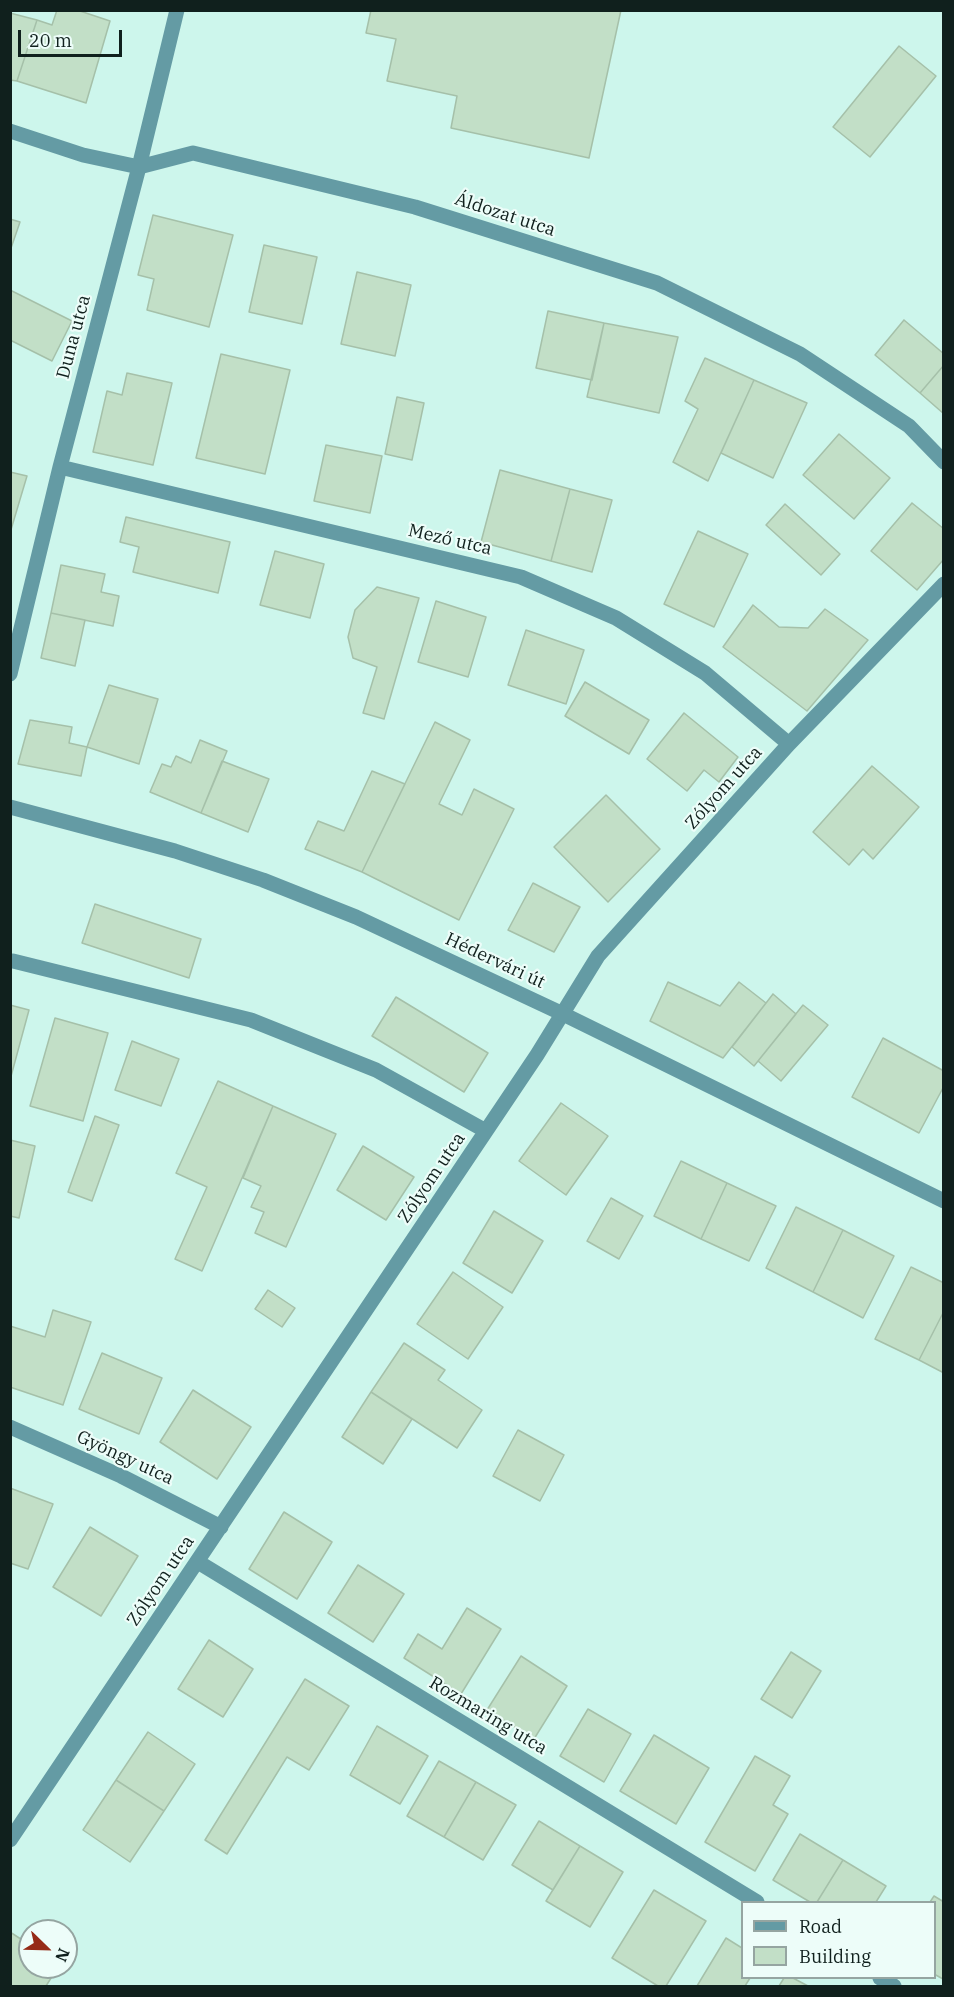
<!DOCTYPE html>
<meta charset="utf-8">
<style>
body{margin:0}
#map{position:relative;width:954px;height:1997px;overflow:hidden;background:#cdf6ec;font-family:"IBM Plex Serif",serif}
canvas{display:block}
.frame{position:absolute;inset:0;border:12px solid #10201d;pointer-events:none}
.legend{position:absolute;left:741px;top:1901px;width:195px;height:78px;box-sizing:border-box;background:#edfdf9;border:2px solid #95a5a1;margin:0;padding:8px 10px;list-style:none;font-size:18px;color:#10201d}
.legend li{display:flex;align-items:center;gap:12px;height:30px}
.legend b{width:30px;border:2px solid #95a5a1}
.north{position:absolute;left:18px;top:1919px;width:60px;height:60px;box-sizing:border-box;background:#edfdf9;border:2px solid #95a5a1;border-radius:50%;rotate:113deg;font-size:16px;font-weight:700;line-height:24px;text-align:center;color:#10201d}
.north::after{content:'';display:block;margin:auto;width:21px;height:27px;background:#952b17;clip-path:polygon(50% 0,100% 100%,50% 72%,0 100%)}
.scale{position:absolute;left:18px;top:30px;width:104px;height:27px;box-sizing:border-box;border:3px solid #10201d;border-top:0;padding-left:8px;font-size:18px;line-height:21px;white-space:nowrap;color:#10201d;-webkit-text-stroke:4px #edfdf9;paint-order:stroke}
</style>
<div id="map">
<canvas width="954" height="1997"></canvas>
<div class="frame"></div>
<ul class="legend">
<li><b style="height:8px;background:#649ba4"></b>Road</li>
<li><b style="height:16px;background:#c2dfc7"></b>Building</li>
</ul>
<div class="north">N</div>
<div class="scale">20 m</div>
</div>
<script>
const g = document.querySelector('canvas').getContext('2d');
g.lineJoin = 'round';
function fill(path, color) { g.fillStyle = color; g.fill(path, 'evenodd'); }
const poly = rows => new Path2D(rows.map(r => 'M' + r).join(''));
function stroke(path, color, width, dash) { g.strokeStyle = color; g.lineWidth = width; g.lineCap = dash ? 'butt' : 'round'; g.setLineDash(dash || []); g.stroke(path); }
function drawText(font, color, halo, rows, align = 'center') {
  g.font = font + ' "IBM Plex Serif",serif'; g.lineWidth = 4.5; g.setLineDash([]); g.textBaseline = 'middle'; g.strokeStyle = halo; g.fillStyle = color; for (const [text, x, y, turn = 0] of rows) {
    g.save(); g.translate(x, y); g.rotate((+turn || 0) * Math.PI / 180); g.textAlign = isNaN(turn) ? turn : align; if (halo) g.strokeText(text, 0, 0); g.fillText(text, 0, 0); g.restore();
  }
}
const building = poly([
 [57,10,77,10,110,21,86,103,17,81,37,20,52,25,57,10],
 [371,10,621,10,589,158,451,128,457,96,387,81,396,39,366,33,371,10],
 [10,13,37,20,17,81,10,80,10,13],
 [899,46,936,76,870,157,833,127,899,46],
 [153,215,233,235,209,327,147,310,154,279,138,275,153,215],
 [10,219,20,222,10,251,10,219],
 [264,245,317,257,302,324,249,312,264,245],
 [357,272,411,285,395,356,341,344,357,272],
 [10,290,72,321,52,361,10,340,10,290],
 [548,311,604,323,592,380,536,368,548,311],
 [904,320,944,354,944,365,920,393,875,355,904,320],
 [604,323,678,337,659,413,587,397,604,323],
 [221,354,290,370,265,474,196,458,221,354],
 [705,358,754,380,708,481,673,462,698,409,685,401,705,358],
 [944,365,944,414,920,393,944,365],
 [127,373,172,383,153,465,93,452,107,391,122,395,127,373],
 [754,380,807,403,773,478,721,453,754,380],
 [397,397,424,403,412,460,385,454,397,397],
 [839,434,890,478,854,519,803,475,839,434],
 [326,445,382,456,370,513,314,501,326,445],
 [500,470,570,489,551,561,481,542,500,470],
 [10,472,27,476,10,533,10,472],
 [570,489,612,500,592,572,551,561,570,489],
 [912,503,944,529,944,559,917,590,871,551,912,503],
 [785,504,840,554,821,575,766,525,785,504],
 [126,517,230,542,218,593,133,572,139,547,120,542,126,517],
 [698,531,748,554,714,627,664,604,698,531],
 [275,551,324,564,310,618,260,605,275,551],
 [61,565,105,574,101,592,119,596,113,626,51,613,61,565],
 [377,587,419,598,384,719,363,713,377,667,353,658,348,637,355,610,377,587],
 [436,601,486,617,468,677,418,662,436,601],
 [753,605,779,627,808,628,825,609,868,640,807,711,723,647,753,605],
 [51,613,85,620,75,666,41,658,51,613],
 [526,630,584,650,566,704,508,685,526,630],
 [585,682,649,720,629,754,565,716,585,682],
 [109,685,158,699,139,764,87,747,109,685],
 [684,713,738,757,719,782,704,770,687,791,647,759,684,713],
 [30,720,72,727,69,743,87,747,81,776,18,764,30,720],
 [435,722,470,740,439,804,462,815,474,789,514,809,459,920,362,872,435,722],
 [200,740,227,751,201,813,150,792,162,764,171,767,176,756,191,763,200,740],
 [222,761,269,779,248,832,201,813,222,761],
 [872,766,919,807,873,859,863,849,849,865,813,832,872,766],
 [372,771,405,784,362,872,305,849,318,821,344,831,372,771],
 [606,795,660,849,608,902,554,847,606,795],
 [533,883,580,907,554,952,508,930,533,883],
 [95,904,201,939,189,978,82,943,95,904],
 [668,982,720,1006,739,982,766,1003,723,1058,650,1021,668,982],
 [773,994,796,1014,754,1066,732,1047,773,994],
 [396,997,488,1053,464,1092,372,1036,396,997],
 [10,1005,29,1010,10,1080,10,1005],
 [803,1005,828,1025,781,1081,758,1061,803,1005],
 [55,1018,108,1033,83,1121,30,1106,55,1018],
 [883,1038,944,1071,944,1086,919,1133,852,1097,883,1038],
 [132,1041,179,1059,161,1106,115,1090,132,1041],
 [218,1081,273,1106,202,1271,175,1259,207,1187,176,1173,218,1081],
 [561,1103,608,1136,566,1195,519,1161,561,1103],
 [273,1106,336,1134,286,1247,255,1233,264,1212,251,1207,261,1186,243,1178,273,1106],
 [95,1116,119,1125,92,1201,68,1192,95,1116],
 [10,1140,35,1146,19,1218,10,1216,10,1140],
 [363,1146,414,1177,386,1220,337,1190,363,1146],
 [681,1161,727,1183,701,1239,654,1216,681,1161],
 [727,1183,776,1206,749,1261,701,1239,727,1183],
 [611,1198,643,1216,619,1259,587,1241,611,1198],
 [796,1207,843,1230,813,1292,766,1268,796,1207],
 [494,1211,543,1241,512,1293,463,1263,494,1211],
 [843,1230,894,1256,863,1318,813,1292,843,1230],
 [911,1267,944,1283,944,1311,919,1360,875,1339,911,1267],
 [453,1272,503,1307,468,1359,417,1324,453,1272],
 [268,1290,295,1308,282,1327,255,1309,268,1290],
 [53,1310,91,1322,63,1405,10,1387,10,1326,45,1337,53,1310],
 [944,1311,944,1373,919,1360,944,1311],
 [404,1343,445,1370,438,1380,482,1410,457,1448,371,1392,404,1343],
 [102,1353,162,1378,139,1434,79,1409,102,1353],
 [193,1390,251,1427,217,1479,160,1442,193,1390],
 [371,1392,412,1419,383,1464,342,1437,371,1392],
 [518,1430,564,1455,540,1501,493,1476,518,1430],
 [10,1488,53,1504,28,1569,10,1563,10,1488],
 [284,1512,332,1542,297,1599,249,1569,284,1512],
 [90,1527,138,1556,101,1616,53,1587,90,1527],
 [358,1565,404,1594,373,1642,328,1613,358,1565],
 [467,1608,501,1629,461,1694,404,1658,418,1634,442,1649,467,1608],
 [209,1640,253,1669,223,1717,178,1689,209,1640],
 [791,1652,821,1671,792,1718,761,1699,791,1652],
 [521,1656,567,1686,534,1739,487,1710,521,1656],
 [305,1679,349,1706,309,1770,287,1757,227,1854,205,1840,305,1679],
 [588,1709,631,1734,604,1782,560,1756,588,1709],
 [377,1726,428,1756,400,1804,350,1775,377,1726],
 [148,1732,195,1764,164,1811,116,1780,148,1732],
 [654,1735,709,1768,676,1824,620,1791,654,1735],
 [755,1756,790,1776,773,1805,788,1814,755,1871,705,1842,755,1756],
 [439,1761,476,1782,444,1837,407,1816,439,1761],
 [116,1780,164,1811,130,1862,83,1830,116,1780],
 [476,1782,516,1805,483,1860,444,1837,476,1782],
 [539,1821,580,1846,553,1890,512,1865,539,1821],
 [800,1834,843,1860,817,1902,810,1902,773,1880,800,1834],
 [580,1846,623,1872,590,1927,546,1901,580,1846],
 [843,1860,886,1886,876,1902,817,1902,843,1860],
 [654,1890,706,1921,666,1986,658,1986,612,1958,654,1890],
 [934,1896,944,1902,943,1979,934,1974,934,1902,930,1902,934,1896],
 [10,1932,30,1945,30,1967,58,1967,46,1986,10,1986,10,1932],
 [726,1938,742,1948,742,1978,750,1978,745,1986,697,1986,726,1938],
 [784,1978,793,1978,808,1986,779,1986,784,1978]
]);
fill(building, '#c2dfc7');
stroke(building, '#a5c0a9', 1.5);
stroke(poly([
 [10,131,83,155,139,167,193,153,415,207,657,283,800,354,909,426,944,462],
 [60,467,521,577,616,618,705,673,789,744],
 [10,674,60,467,139,167,177,10],
 [13,961,251,1020,376,1070,486,1131],
 [10,1427,121,1476,221,1527],
 [198,1562,757,1902],
 [10,1840,537,1055,598,956,789,744,944,584],
 [880,1978,894,1986]
]), '#649ba4', 15);
stroke(poly([
 [10,807,175,851,263,880,356,917,563,1014,944,1201]
]), '#649ba4', 15);
drawText('18px', '#10201d', '#edfdf9', [
 ["Áldozat utca",505,215,18],
 ["Duna utca",74,337,-75],
 ["Mező utca",450,540,13],
 ["Zólyom utca",724,788,-48],
 ["Hédervári út",495,961,25],
 ["Zólyom utca",432,1178,-56],
 ["Gyöngy utca",125,1458,25],
 ["Zólyom utca",161,1581,-56],
 ["Rozmaring utca",488,1716,31]
]);
</script>
